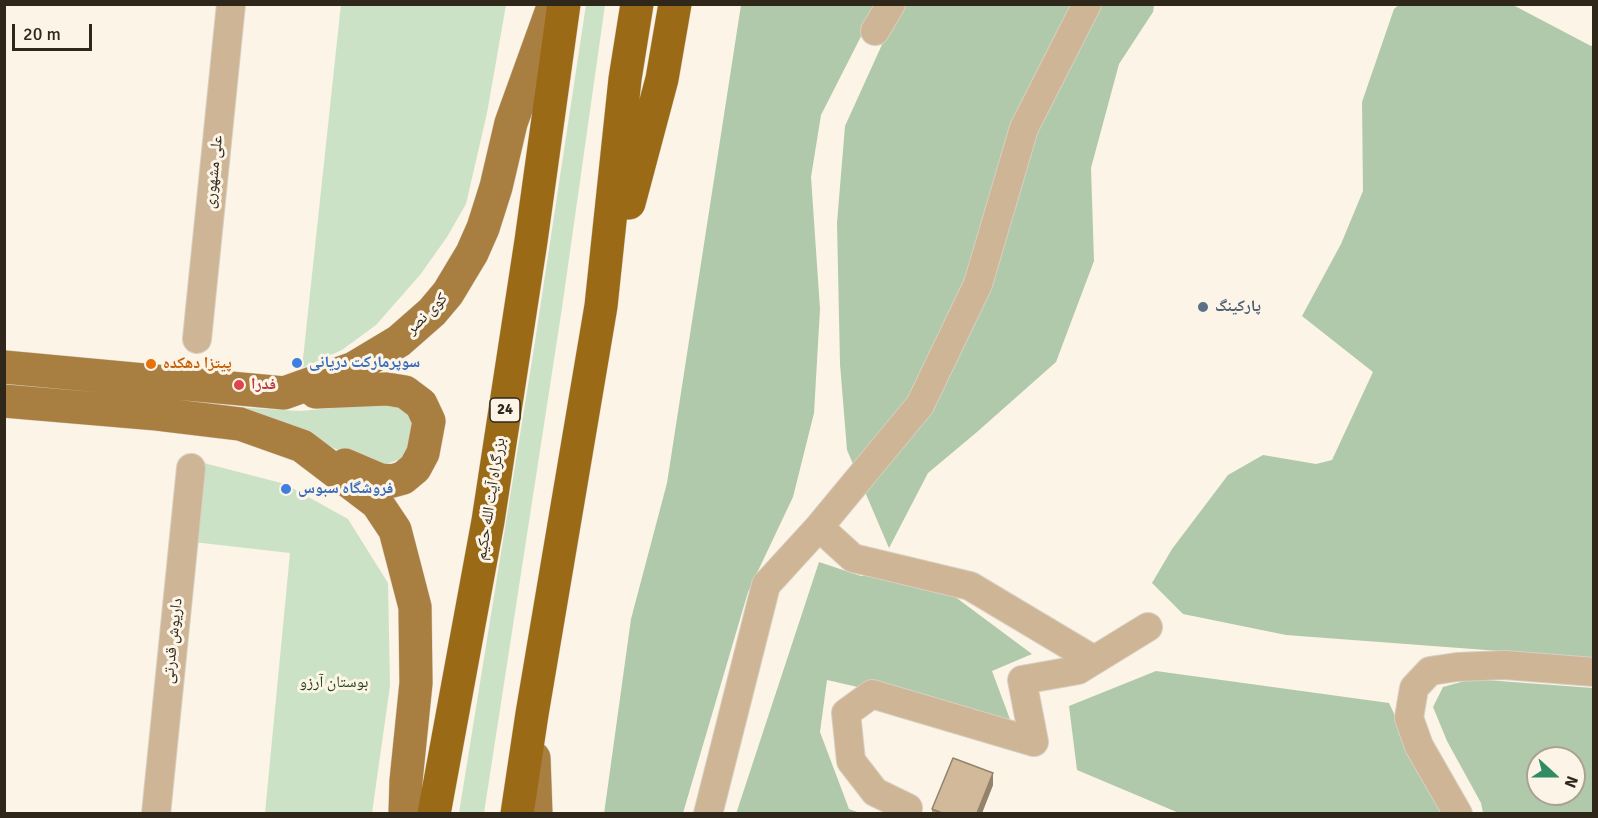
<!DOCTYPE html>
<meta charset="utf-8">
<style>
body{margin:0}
#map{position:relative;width:1598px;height:818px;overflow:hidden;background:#fcf4e6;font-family:Signika,sans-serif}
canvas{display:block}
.frame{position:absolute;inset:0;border:6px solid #2e271a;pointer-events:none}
.north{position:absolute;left:1526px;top:746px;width:60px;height:60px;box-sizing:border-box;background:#fcf4e6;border:2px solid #aaa294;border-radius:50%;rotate:111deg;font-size:16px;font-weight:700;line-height:24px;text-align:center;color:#2e271a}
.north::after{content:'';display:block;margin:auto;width:21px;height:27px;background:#318c63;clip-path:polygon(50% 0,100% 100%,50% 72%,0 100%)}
.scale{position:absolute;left:12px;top:24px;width:80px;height:27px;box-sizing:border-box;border:3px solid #2e271a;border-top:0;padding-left:8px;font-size:18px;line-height:21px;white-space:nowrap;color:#2e271a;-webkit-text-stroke:4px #fcf4e6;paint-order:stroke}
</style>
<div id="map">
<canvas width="1598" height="818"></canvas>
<div class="frame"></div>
<div class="north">N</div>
<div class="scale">20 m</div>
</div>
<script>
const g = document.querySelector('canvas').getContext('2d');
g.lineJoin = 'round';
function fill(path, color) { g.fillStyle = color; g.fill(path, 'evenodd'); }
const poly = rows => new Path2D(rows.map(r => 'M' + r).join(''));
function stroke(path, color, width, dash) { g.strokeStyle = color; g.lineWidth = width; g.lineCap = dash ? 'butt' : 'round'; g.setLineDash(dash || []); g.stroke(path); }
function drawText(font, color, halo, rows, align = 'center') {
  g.font = font + ' Signika,"Noto Naskh Arabic",sans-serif'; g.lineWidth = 6; g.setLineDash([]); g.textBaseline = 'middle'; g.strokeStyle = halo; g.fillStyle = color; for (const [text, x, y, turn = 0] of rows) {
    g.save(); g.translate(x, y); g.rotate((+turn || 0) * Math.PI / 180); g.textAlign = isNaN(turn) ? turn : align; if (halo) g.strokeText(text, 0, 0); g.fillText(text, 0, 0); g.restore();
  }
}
fill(poly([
 [341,4,506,5,487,113,466,204,447,237,420,275,376,325,342,350,302,368],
 [586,5,605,5,562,308,484,813,459,813,534,348],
 [394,403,408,414,413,422,412,443,401,459,384,465,355,458,323,443,234,407,300,411],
 [200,462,285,484,348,519,388,583,390,686,372,813,265,813,290,553,193,542]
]), '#cce2c7');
fill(poly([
 [1400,4,1513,5,1591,46,1593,45,1593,658,1286,635,1183,614,1152,583,1172,549,1228,475,1263,455,1316,464,1332,460,1373,372,1302,316,1341,244,1363,191,1362,102,1394,9],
 [741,5,877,5,821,115,811,177,820,309,814,413,793,497,748,592,683,813,604,814,631,619,667,483],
 [900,5,1154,5,1153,12,1119,64,1091,168,1094,261,1056,362,977,432,928,473,889,548,847,450,840,364,837,223,845,126],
 [819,562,861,576,923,573,1032,654,992,671,1011,722,827,680,820,732,849,809,860,813,736,814],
 [1156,671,1389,703,1441,813,1179,813,1077,770,1069,706],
 [1472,679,1593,688,1593,813,1483,813,1481,803,1447,741,1433,707,1443,687],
 [1538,758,1574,758,1574,794,1538,794]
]), '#b0c9aa');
const minor = poly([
 [875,31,891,4],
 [197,339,231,4],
 [819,527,920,405,978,284,1024,128,1087,4],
 [908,808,875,792,851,761,846,713,872,694,1034,742,1022,680,1078,670,1148,627],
 [156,814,191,468],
 [708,814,766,585,819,527,853,558,970,586,1094,660],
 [1458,814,1419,746,1409,718,1414,688,1430,671,1457,667,1505,665,1594,672]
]);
const major = poly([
 [4,367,284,393,354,368,399,341,432,312,448,293,472,253,483,228,496,187,511,123,554,4],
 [316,392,387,389,405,392,421,404,429,421,423,453,415,468,403,478,392,481,380,480,345,465],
 [4,401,157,414,240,424,302,446,377,503,395,530,415,607,416,683,406,781,405,814],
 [534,758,536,814]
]);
const highway = poly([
 [629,203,662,79,675,4],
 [434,814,488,521,531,241,564,4],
 [517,814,532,714,601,306,625,79,637,4]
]);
stroke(minor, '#d7cfc1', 30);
stroke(major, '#d7cfc1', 34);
stroke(highway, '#d7cfc1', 34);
stroke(minor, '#cdb596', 28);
stroke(major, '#a97e41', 33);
stroke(highway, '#9b6a17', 33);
fill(poly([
 [993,785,982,813,932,813,932,809]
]), '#b59f84');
fill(poly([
 [993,773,993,785,982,813,977,813]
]), '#93826c');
const building = poly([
 [953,758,993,773,977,813,942,813,932,809,953,758]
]);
fill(building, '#d2b99a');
stroke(building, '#93826c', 1.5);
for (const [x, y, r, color] of [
 [1203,307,6,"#5c6f8a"],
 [297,363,6,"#3f7fe0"],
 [151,364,6,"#e8710a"],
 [239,385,6,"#e0444e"],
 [286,489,6,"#3f7fe0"]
]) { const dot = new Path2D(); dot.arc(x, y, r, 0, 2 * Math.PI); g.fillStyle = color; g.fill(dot); stroke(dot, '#fcf4e6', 2); }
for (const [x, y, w] of [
 [505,410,30]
]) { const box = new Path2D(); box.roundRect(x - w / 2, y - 12, w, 24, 4.5); g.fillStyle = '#fcf4e6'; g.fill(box); stroke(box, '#2e271a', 1.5); }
drawText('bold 15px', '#2e271a', null, [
 ["24",505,410]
]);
drawText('16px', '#2e271a', '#fcf4e6', [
 ["علی مشهوری",214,172,-84],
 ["کوی نصر",427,314,-45],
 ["بزرگراه آیت الله حکیم",491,499,-81],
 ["داریوش قدرتی",173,641,-84]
]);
drawText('bold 16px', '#4e5e75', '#fcf4e6', [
 ["پارکینگ",1215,307]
], 'left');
drawText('bold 16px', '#366cbe', '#fcf4e6', [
 ["سوپرمارکت دریانی",309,363],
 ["فروشگاه سبوس",298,489]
], 'left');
drawText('bold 16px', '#c56008', '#fcf4e6', [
 ["پیتزا دهکده",163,364]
], 'left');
drawText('bold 16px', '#be3a42', '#fcf4e6', [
 ["فدرا",251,385]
], 'left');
drawText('16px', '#204317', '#fcf4e6', [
 ["بوستان آرزو",334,683]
]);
</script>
